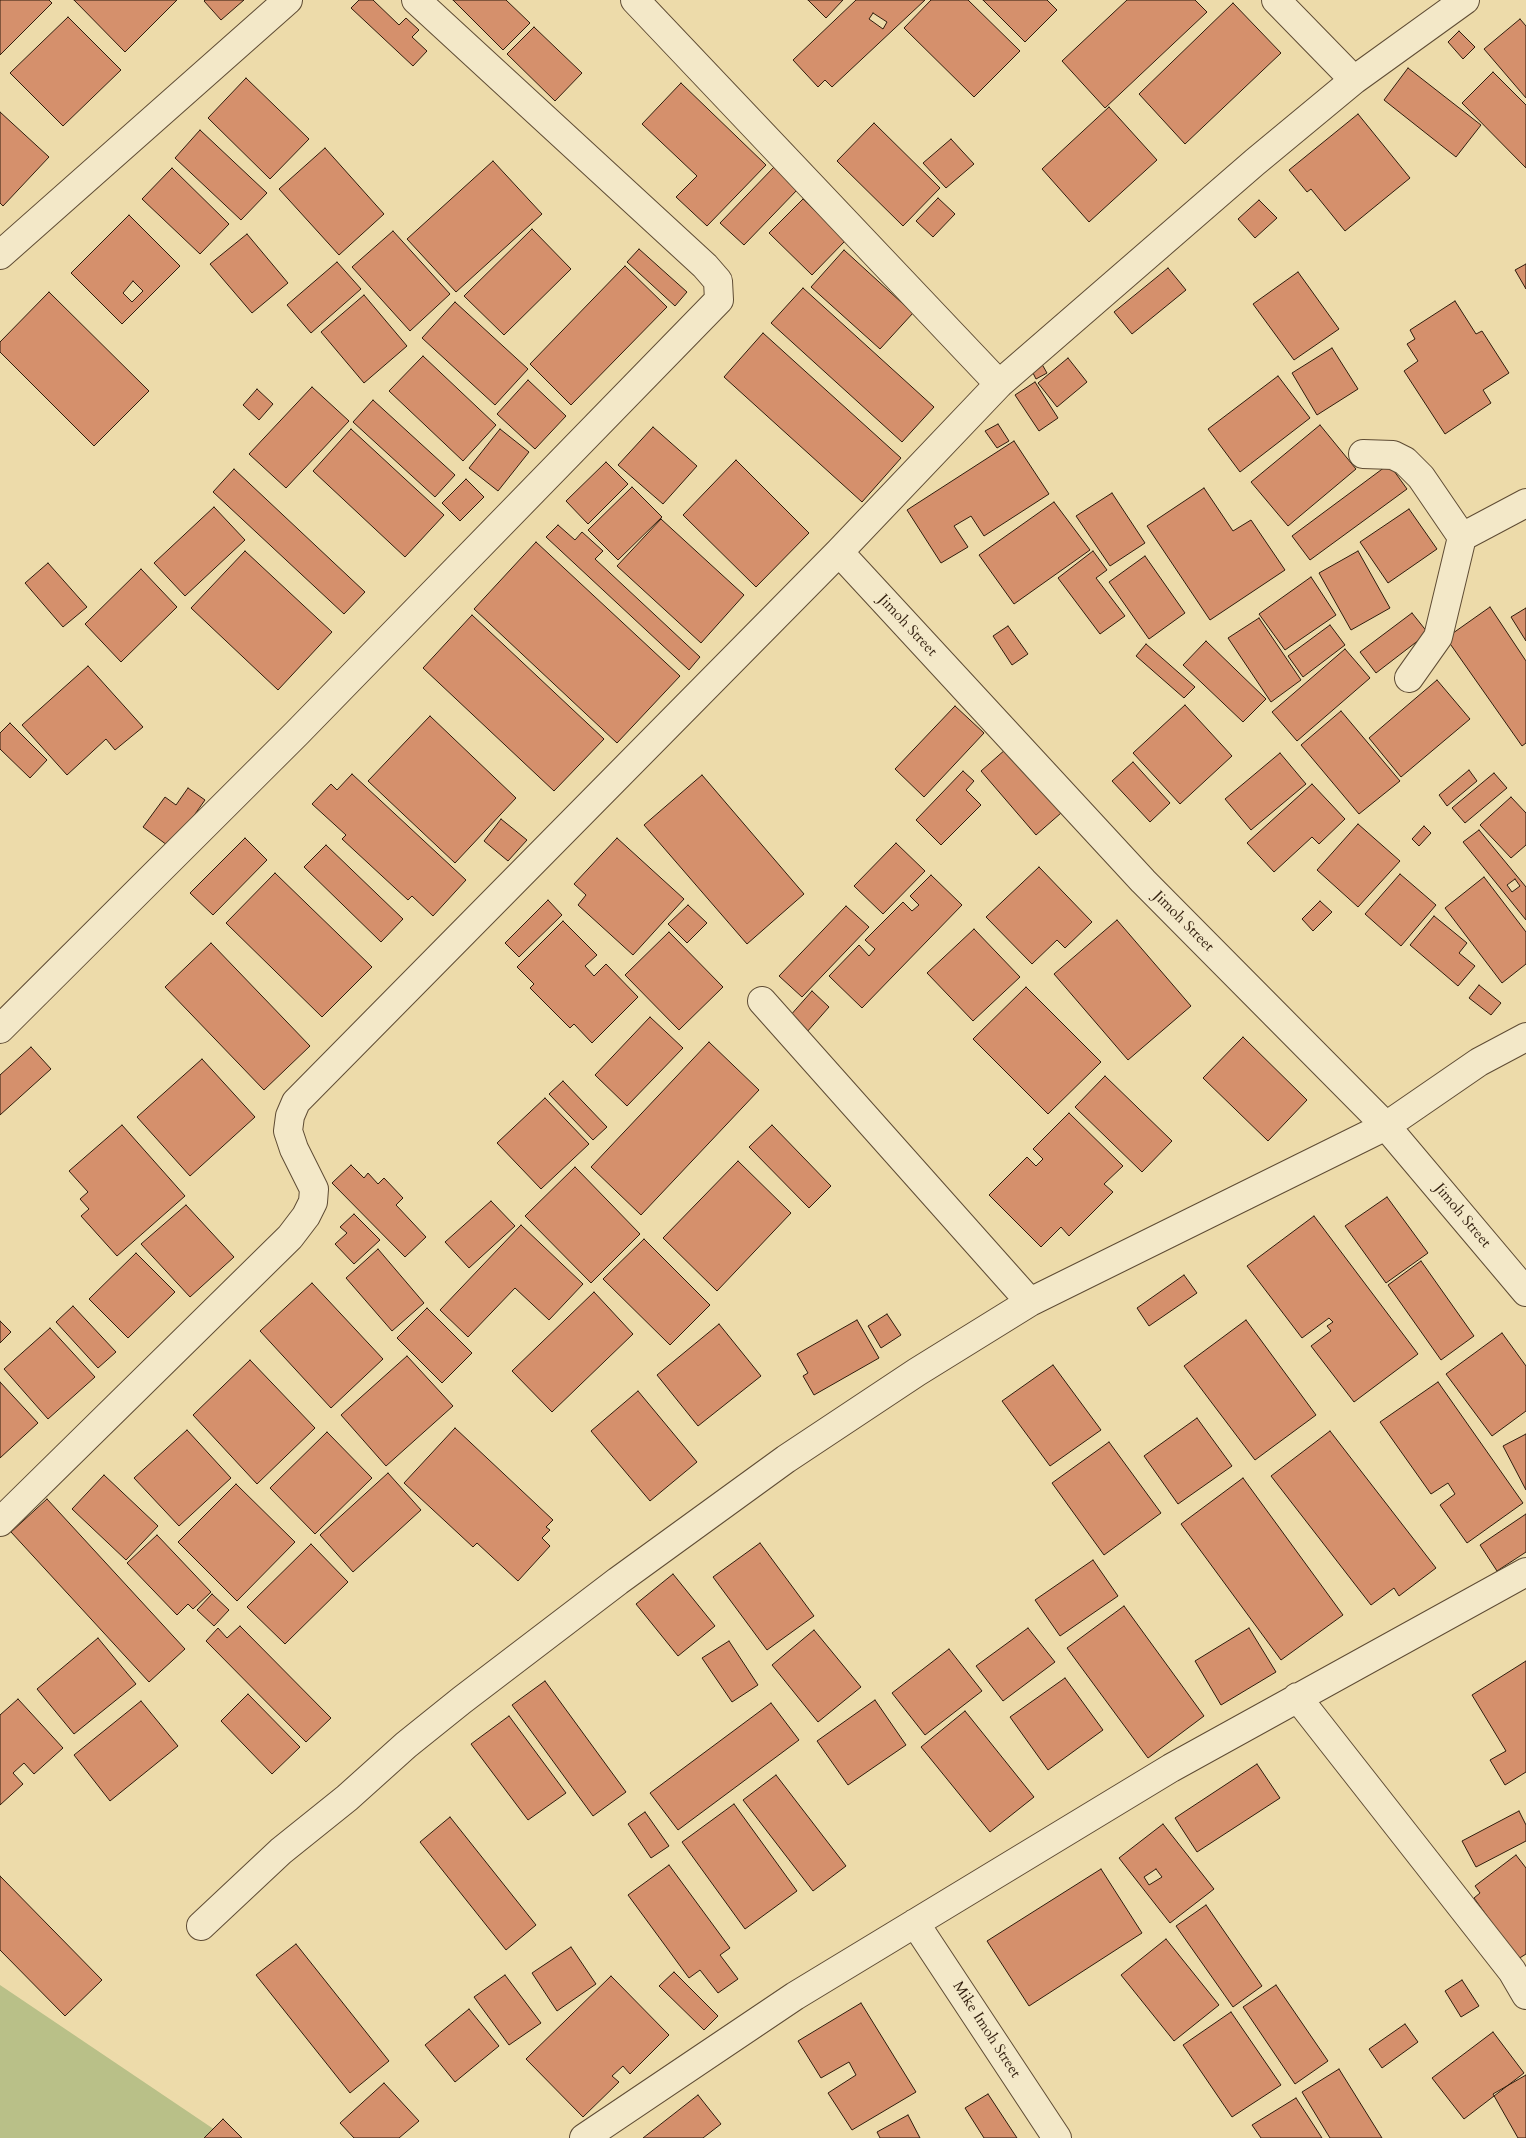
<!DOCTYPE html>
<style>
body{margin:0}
canvas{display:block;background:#eddbaa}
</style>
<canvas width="1526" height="2138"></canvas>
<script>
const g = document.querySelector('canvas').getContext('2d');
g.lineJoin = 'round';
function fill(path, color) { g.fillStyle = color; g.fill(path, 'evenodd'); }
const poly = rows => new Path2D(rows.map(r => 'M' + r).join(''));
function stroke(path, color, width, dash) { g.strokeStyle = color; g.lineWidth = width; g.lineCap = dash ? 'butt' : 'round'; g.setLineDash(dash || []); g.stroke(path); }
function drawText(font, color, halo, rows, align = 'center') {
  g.font = font + ' Cardo,serif'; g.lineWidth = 5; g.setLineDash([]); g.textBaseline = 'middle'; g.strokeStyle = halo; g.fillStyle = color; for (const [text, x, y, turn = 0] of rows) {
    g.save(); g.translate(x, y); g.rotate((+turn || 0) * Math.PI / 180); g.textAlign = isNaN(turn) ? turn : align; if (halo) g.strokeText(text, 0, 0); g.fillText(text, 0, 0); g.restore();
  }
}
fill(poly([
 [0,1985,227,2138,0,2138]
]), '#b9c088');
const building = poly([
 [0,0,49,0,52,3,0,55,0,0],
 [74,0,177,0,125,52,74,0],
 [205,0,244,0,221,20,204,1,205,0],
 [359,0,373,0,399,25,406,18,419,30,412,37,427,51,413,66,351,8,359,0],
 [453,0,506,0,530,23,503,50,453,0],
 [808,0,843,0,826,18,808,0],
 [856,0,925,0,832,87,825,80,818,87,793,60,856,0],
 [873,13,887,22,883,29,869,19,873,13],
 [931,0,968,0,1020,51,974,97,904,28,931,0],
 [983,0,1047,0,1057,10,1025,42,983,0],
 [1127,0,1195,0,1207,12,1105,108,1062,61,1127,0],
 [1233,3,1281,53,1185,144,1139,94,1233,3],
 [68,17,121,70,63,126,10,73,68,17],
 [1520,19,1526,26,1526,98,1484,49,1520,19],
 [534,27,582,73,555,101,507,54,534,27],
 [1459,31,1475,47,1463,59,1448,42,1459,31],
 [1408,68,1481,125,1456,157,1384,100,1408,68],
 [1493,72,1526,105,1526,168,1462,103,1493,72],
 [246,78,309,139,270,179,208,118,246,78],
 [681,83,766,165,707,226,676,197,697,176,642,124,681,83],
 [1109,107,1157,160,1089,222,1042,169,1109,107],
 [0,112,49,157,3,206,0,203,0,112],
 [1358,114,1410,178,1345,231,1311,189,1307,192,1289,170,1358,114],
 [874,123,940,188,903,226,837,161,874,123],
 [200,130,267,193,241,220,175,158,200,130],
 [951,139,974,164,946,188,923,163,951,139],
 [325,148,384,214,339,255,279,189,325,148],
 [493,161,542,214,456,292,407,239,493,161],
 [775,166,798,189,744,245,720,223,775,166],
 [172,168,229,224,200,254,142,199,172,168],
 [938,198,955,214,933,237,916,221,938,198],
 [803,199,845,241,812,275,769,233,803,199],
 [1259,200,1277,218,1255,238,1238,219,1259,200],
 [129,215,180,266,122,324,71,273,129,215],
 [133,281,143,291,132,302,123,293,133,281],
 [532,229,571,269,504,335,464,296,532,229],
 [393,231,450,294,410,331,352,267,393,231],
 [247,234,288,283,252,313,210,264,247,234],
 [639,249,687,292,675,306,627,262,639,249],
 [844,250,913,313,880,349,811,287,844,250],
 [337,262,361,289,311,333,287,305,337,262],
 [1526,264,1526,289,1515,270,1526,264],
 [625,266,667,307,571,405,530,364,625,266],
 [1168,268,1186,290,1132,334,1114,312,1168,268],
 [1298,272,1339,329,1294,360,1253,304,1298,272],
 [803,288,934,407,902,442,771,323,803,288],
 [49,292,149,391,94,446,0,352,0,342,49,292],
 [364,295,407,346,364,383,321,332,364,295],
 [1455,301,1476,334,1482,331,1509,373,1483,390,1491,403,1445,434,1404,371,1418,361,1407,344,1415,339,1410,330,1455,301],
 [455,302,528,369,495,405,422,338,455,302],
 [763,333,901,458,862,502,724,377,763,333],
 [1332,348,1358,389,1317,415,1292,373,1332,348],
 [423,356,496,425,463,461,389,391,423,356],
 [1068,358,1087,382,1057,407,1038,383,1068,358],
 [1039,359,1047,373,1036,379,1029,365,1039,359],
 [1278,376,1310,418,1240,472,1208,429,1278,376],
 [528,380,566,416,535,449,497,414,528,380],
 [1035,382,1058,418,1039,431,1015,395,1035,382],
 [312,387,349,421,286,488,249,454,312,387],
 [257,389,273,404,259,420,243,405,257,389],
 [373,400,455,475,435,497,353,422,373,400],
 [998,424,1009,441,997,448,985,431,998,424],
 [1320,425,1356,469,1288,526,1251,482,1320,425],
 [653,427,697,466,663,504,618,465,653,427],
 [351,429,444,515,405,557,313,471,351,429],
 [500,429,529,452,498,491,469,468,500,429],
 [1014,441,1049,494,984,536,971,516,954,526,968,547,941,563,907,510,1014,441],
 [736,460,809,533,756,587,683,515,736,460],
 [606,462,628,484,588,524,566,501,606,462],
 [1389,464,1407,489,1310,560,1292,536,1389,464],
 [234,469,365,592,344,614,213,492,234,469],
 [466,479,484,497,460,521,442,503,466,479],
 [632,487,662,517,618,560,588,530,632,487],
 [1204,488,1233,531,1251,520,1285,570,1210,620,1147,526,1204,488],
 [1112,493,1145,543,1110,566,1076,516,1112,493],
 [1054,502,1090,550,1014,604,979,555,1054,502],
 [214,507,245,540,185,596,154,563,214,507],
 [1409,509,1437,549,1388,583,1360,542,1409,509],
 [661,519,744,595,701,643,617,566,661,519],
 [558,525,575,540,582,532,603,551,595,559,700,657,689,670,546,537,558,525],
 [536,542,680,676,617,743,474,609,536,542],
 [245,551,332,632,278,690,191,608,245,551],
 [1093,551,1107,570,1096,578,1125,616,1100,634,1058,578,1093,551],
 [1358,551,1390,608,1351,630,1319,573,1358,551],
 [1145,556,1185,613,1149,639,1109,582,1145,556],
 [48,563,87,607,63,627,25,583,48,563],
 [141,569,177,607,121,662,85,624,141,569],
 [1311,577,1336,615,1285,650,1259,614,1311,577],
 [1490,607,1526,661,1526,743,1522,746,1446,638,1490,607],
 [1526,608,1526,641,1511,617,1526,608],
 [1412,613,1428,633,1376,673,1360,652,1412,613],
 [472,615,604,739,554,791,423,668,472,615],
 [1259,618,1301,680,1271,702,1228,638,1259,618],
 [1330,625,1345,645,1303,677,1288,656,1330,625],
 [1008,626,1028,654,1012,665,993,636,1008,626],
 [1206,641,1266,699,1243,722,1183,665,1206,641],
 [1146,644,1195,687,1184,698,1136,656,1146,644],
 [1345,649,1370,678,1297,741,1272,712,1345,649],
 [88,666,143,727,115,750,106,739,67,775,22,725,88,666],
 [1437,680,1470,719,1401,777,1369,738,1437,680],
 [1185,705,1232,756,1180,804,1133,753,1185,705],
 [955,706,984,733,924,797,895,769,955,706],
 [1341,711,1400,781,1359,814,1301,745,1341,711],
 [430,716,516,798,455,863,368,781,430,716],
 [10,723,47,760,30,778,0,749,0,733,10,723],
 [1006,749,1061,813,1036,835,981,771,1006,749],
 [1280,753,1306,784,1251,830,1225,799,1280,753],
 [1133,762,1170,803,1150,822,1112,781,1133,762],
 [1469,770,1477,781,1447,806,1439,795,1469,770],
 [963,771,974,781,966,790,981,805,941,845,916,820,963,771],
 [1494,773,1507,788,1465,823,1452,808,1494,773],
 [352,774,466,880,433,916,412,896,408,900,342,839,346,835,312,804,331,784,337,790,352,774],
 [702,775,804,894,747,944,644,825,702,775],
 [1312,784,1345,819,1319,844,1312,837,1274,872,1247,843,1312,784],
 [188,788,205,800,171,848,143,827,165,797,176,805,188,788],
 [1511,797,1526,813,1526,845,1511,858,1480,825,1511,797],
 [501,819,527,840,508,861,484,841,501,819],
 [1358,824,1400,861,1358,907,1317,870,1358,824],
 [1424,826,1431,833,1419,846,1412,839,1424,826],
 [1479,830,1526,887,1526,920,1463,842,1479,830],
 [1515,879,1520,886,1512,892,1507,885,1515,879],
 [245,838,267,860,213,915,190,893,245,838],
 [617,838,684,899,633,955,578,905,586,895,574,884,617,838],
 [896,843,925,871,883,914,854,886,896,843],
 [326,845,403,919,381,942,304,867,326,845],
 [1039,867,1092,922,1065,948,1057,940,1032,964,986,917,1039,867],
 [275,873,372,967,322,1017,226,923,275,873],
 [1400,874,1436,905,1401,946,1365,914,1400,874],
 [931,875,962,905,862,1008,829,976,859,945,869,956,875,949,865,940,903,902,912,911,919,905,910,896,931,875],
 [1484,877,1526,932,1526,964,1502,983,1445,908,1484,877],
 [548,900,562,915,519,957,505,943,548,900],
 [1320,901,1332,912,1313,931,1302,919,1320,901],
 [688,905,707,923,687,943,668,924,688,905],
 [846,906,869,927,802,997,779,976,846,906],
 [1434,916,1467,943,1459,953,1475,966,1458,986,1410,945,1434,916],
 [1117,920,1191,1006,1128,1060,1054,974,1117,920],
 [563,921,597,955,585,966,594,976,606,964,638,997,592,1043,574,1024,570,1028,530,988,534,984,517,967,563,921],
 [974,929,1020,977,973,1021,927,973,974,929],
 [669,932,723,987,679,1030,625,975,669,932],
 [211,943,310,1046,264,1090,165,987,211,943],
 [1479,985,1501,1003,1491,1015,1469,998,1479,985],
 [1026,987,1101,1062,1048,1114,973,1039,1026,987],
 [812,991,829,1007,806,1033,789,1017,812,991],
 [650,1017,683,1048,627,1106,595,1075,650,1017],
 [1243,1037,1307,1100,1268,1141,1203,1078,1243,1037],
 [709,1042,759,1090,641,1215,591,1167,709,1042],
 [31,1047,51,1069,0,1115,0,1075,31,1047],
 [202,1059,255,1117,190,1176,137,1117,202,1059],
 [1105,1076,1172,1141,1142,1172,1075,1107,1105,1076],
 [563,1081,607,1127,593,1140,549,1094,563,1081],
 [545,1098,589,1144,541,1189,497,1143,545,1098],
 [1069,1113,1123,1166,1104,1184,1113,1192,1069,1236,1061,1227,1041,1247,989,1195,1027,1157,1036,1166,1043,1159,1033,1149,1069,1113],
 [122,1125,185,1196,117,1256,81,1216,89,1209,80,1199,88,1192,69,1171,122,1125],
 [772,1125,831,1186,809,1208,749,1147,772,1125],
 [738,1161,791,1213,717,1291,663,1238,738,1161],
 [351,1165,364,1178,368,1173,378,1184,384,1178,403,1198,396,1205,426,1237,405,1257,332,1183,351,1165],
 [575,1167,640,1234,591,1283,525,1216,575,1167],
 [1387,1197,1428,1253,1386,1283,1345,1226,1387,1197],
 [491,1201,515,1226,469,1268,445,1242,491,1201],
 [186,1205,234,1257,190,1297,141,1244,186,1205],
 [354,1214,380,1240,354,1264,335,1244,347,1233,340,1227,354,1214],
 [1314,1216,1418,1354,1354,1402,1311,1346,1331,1331,1327,1326,1333,1322,1329,1318,1302,1338,1247,1266,1314,1216],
 [521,1225,583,1284,549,1320,515,1288,468,1337,440,1310,521,1225],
 [644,1239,710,1305,670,1345,603,1279,644,1239],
 [378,1249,424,1303,392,1331,346,1278,378,1249],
 [136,1253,175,1292,128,1338,89,1299,136,1253],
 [1421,1261,1474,1336,1441,1360,1388,1285,1421,1261],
 [1184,1275,1197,1293,1149,1326,1137,1308,1184,1275],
 [312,1283,383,1359,331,1408,260,1331,312,1283],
 [594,1292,633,1334,552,1412,512,1371,594,1292],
 [73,1306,116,1352,98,1368,56,1322,73,1306],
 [427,1308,472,1353,442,1383,397,1338,427,1308],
 [887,1314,901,1335,881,1348,868,1326,887,1314],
 [857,1320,879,1358,814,1395,803,1376,808,1373,797,1354,857,1320],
 [1246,1320,1316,1415,1255,1460,1184,1366,1246,1320],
 [0,1321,11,1332,0,1343,0,1321],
 [719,1324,761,1376,698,1426,657,1375,719,1324],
 [50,1328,95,1377,48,1419,4,1369,50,1328],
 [1502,1333,1526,1366,1526,1411,1492,1436,1446,1374,1502,1333],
 [407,1356,453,1406,386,1466,341,1415,407,1356],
 [250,1360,315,1428,257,1484,193,1415,250,1360],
 [1053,1365,1101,1430,1050,1466,1002,1401,1053,1365],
 [0,1382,38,1423,0,1458,0,1382],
 [1438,1382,1523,1503,1467,1543,1440,1505,1455,1494,1448,1483,1431,1494,1380,1422,1438,1382],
 [638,1391,697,1462,650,1501,591,1431,638,1391],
 [1197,1418,1232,1466,1178,1504,1144,1456,1197,1418],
 [455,1428,553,1520,546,1527,550,1530,542,1538,550,1546,518,1581,477,1543,473,1547,404,1483,455,1428],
 [187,1430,231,1478,179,1526,134,1478,187,1430],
 [1330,1431,1436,1568,1399,1596,1394,1588,1371,1605,1271,1476,1330,1431],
 [327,1432,372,1478,315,1534,270,1488,327,1432],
 [1526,1434,1526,1490,1503,1446,1526,1434],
 [1109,1442,1161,1513,1104,1555,1052,1483,1109,1442],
 [388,1473,421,1510,353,1572,320,1535,388,1473],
 [104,1475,158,1526,126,1560,72,1509,104,1475],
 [1243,1478,1343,1615,1281,1660,1181,1524,1243,1478],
 [236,1484,295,1542,237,1601,178,1542,236,1484],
 [47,1499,185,1649,149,1682,11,1532,47,1499],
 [1526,1514,1526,1552,1497,1571,1480,1545,1526,1514],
 [157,1535,211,1592,193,1609,188,1604,177,1615,127,1563,157,1535],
 [760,1543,814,1616,767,1650,713,1577,760,1543],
 [311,1544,348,1582,285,1644,247,1607,311,1544],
 [1093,1560,1118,1596,1060,1636,1035,1600,1093,1560],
 [673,1574,715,1626,678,1656,636,1604,673,1574],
 [212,1594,229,1610,214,1626,197,1610,212,1594],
 [1124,1606,1204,1716,1148,1758,1067,1648,1124,1606],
 [240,1626,331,1718,306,1742,206,1641,218,1628,227,1638,240,1626],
 [1028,1628,1055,1662,1003,1701,976,1666,1028,1628],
 [1249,1628,1276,1672,1221,1705,1195,1661,1249,1628],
 [814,1630,861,1687,818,1722,772,1665,814,1630],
 [98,1638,136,1684,74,1734,37,1689,98,1638],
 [729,1641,758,1685,732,1702,702,1658,729,1641],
 [949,1649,982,1691,925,1735,892,1693,949,1649],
 [1526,1661,1526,1772,1505,1785,1490,1760,1506,1751,1472,1695,1526,1661],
 [1065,1678,1103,1730,1048,1770,1010,1717,1065,1678],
 [545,1681,626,1792,593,1816,512,1705,545,1681],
 [248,1694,300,1747,272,1774,221,1721,248,1694],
 [18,1699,63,1748,34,1774,24,1763,13,1773,23,1784,0,1805,0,1715,18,1699],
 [875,1700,906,1745,848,1785,817,1741,875,1700],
 [141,1701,178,1746,110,1801,74,1755,141,1701],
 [771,1703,799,1740,678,1830,650,1793,771,1703],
 [965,1711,1034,1797,990,1832,921,1747,965,1711],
 [509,1716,566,1793,528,1820,471,1744,509,1716],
 [1257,1764,1280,1798,1197,1852,1175,1818,1257,1764],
 [776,1775,846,1866,813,1891,743,1800,776,1775],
 [734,1804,797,1891,745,1929,682,1842,734,1804],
 [1519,1811,1526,1825,1526,1841,1476,1867,1462,1841,1519,1811],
 [645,1812,669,1846,651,1858,628,1824,645,1812],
 [450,1817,536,1925,506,1950,420,1842,450,1817],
 [1163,1824,1214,1889,1170,1923,1119,1858,1163,1824],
 [1156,1869,1162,1877,1149,1885,1144,1877,1156,1869],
 [1516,1855,1526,1868,1526,1954,1518,1959,1474,1898,1480,1893,1475,1886,1516,1855],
 [669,1865,730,1948,720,1955,738,1979,718,1993,700,1970,689,1978,628,1895,669,1865],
 [1101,1869,1142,1933,1029,2006,987,1941,1101,1869],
 [0,1876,102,1980,65,2016,0,1950,0,1876],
 [1206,1905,1262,1986,1233,2007,1176,1926,1206,1905],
 [1166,1939,1219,2005,1174,2041,1121,1975,1166,1939],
 [296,1944,389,2061,350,2093,256,1975,296,1944],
 [571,1947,596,1984,557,2011,532,1973,571,1947],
 [674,1972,718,2016,704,2030,659,1986,674,1972],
 [505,1975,541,2023,509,2045,474,1997,505,1975],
 [611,1976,669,2035,630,2074,623,2066,612,2076,619,2082,583,2117,526,2059,611,1976],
 [1462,1980,1479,2006,1461,2017,1445,1991,1462,1980],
 [1276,1985,1328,2061,1295,2084,1243,2007,1276,1985],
 [861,2003,916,2092,852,2130,828,2093,856,2075,849,2062,821,2078,798,2041,861,2003],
 [469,2009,499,2046,455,2082,425,2045,469,2009],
 [1231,2012,1281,2085,1232,2117,1183,2045,1231,2012],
 [1405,2024,1418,2042,1382,2068,1369,2049,1405,2024],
 [1493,2032,1524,2073,1464,2119,1432,2078,1493,2032],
 [1339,2069,1382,2138,1330,2138,1302,2092,1339,2069],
 [1526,2075,1526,2138,1518,2138,1493,2094,1526,2075],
 [384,2083,419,2121,399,2138,354,2138,340,2123,384,2083],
 [988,2094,1017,2138,984,2138,965,2108,988,2094],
 [698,2095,721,2124,703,2138,643,2138,698,2095],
 [1296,2098,1322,2138,1261,2138,1252,2125,1296,2098],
 [908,2115,920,2138,880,2138,877,2132,908,2115],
 [223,2119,242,2138,204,2138,223,2119]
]);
fill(building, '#d5906c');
stroke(building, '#301d0d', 1);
const minor = poly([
 [635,0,999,384],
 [1276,0,1354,80],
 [0,255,288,0],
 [1363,454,1393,455,1405,461,1421,477,1462,537],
 [839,552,1143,881,1386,1126,1526,1292],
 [1409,678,1438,637,1462,537,1526,503],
 [762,1001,1030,1302],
 [0,1029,297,733,719,300,718,281,705,266,416,0],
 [0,1522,290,1237,306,1216,313,1202,314,1189,294,1149,288,1131,290,1116,296,1102,839,552,999,384,1255,162,1354,80,1465,0],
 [1297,1697,1512,1971,1526,1995],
 [915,1923,1057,2138],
 [201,1926,281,1851,347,1798,406,1745,462,1700,618,1581,786,1459,917,1372,1030,1302,1386,1126,1479,1062,1526,1037],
 [584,2138,795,1996,1171,1768,1526,1572]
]);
stroke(minor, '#5f4c34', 30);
stroke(minor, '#f3e8c8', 28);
drawText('15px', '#301d0d', '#f3e8c8', [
 ["Jimoh Street",907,626,47],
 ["Jimoh Street",1183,922,45],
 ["Jimoh Street",1462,1216,50],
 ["Mike Imoh Street",986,2030,57]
]);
</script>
